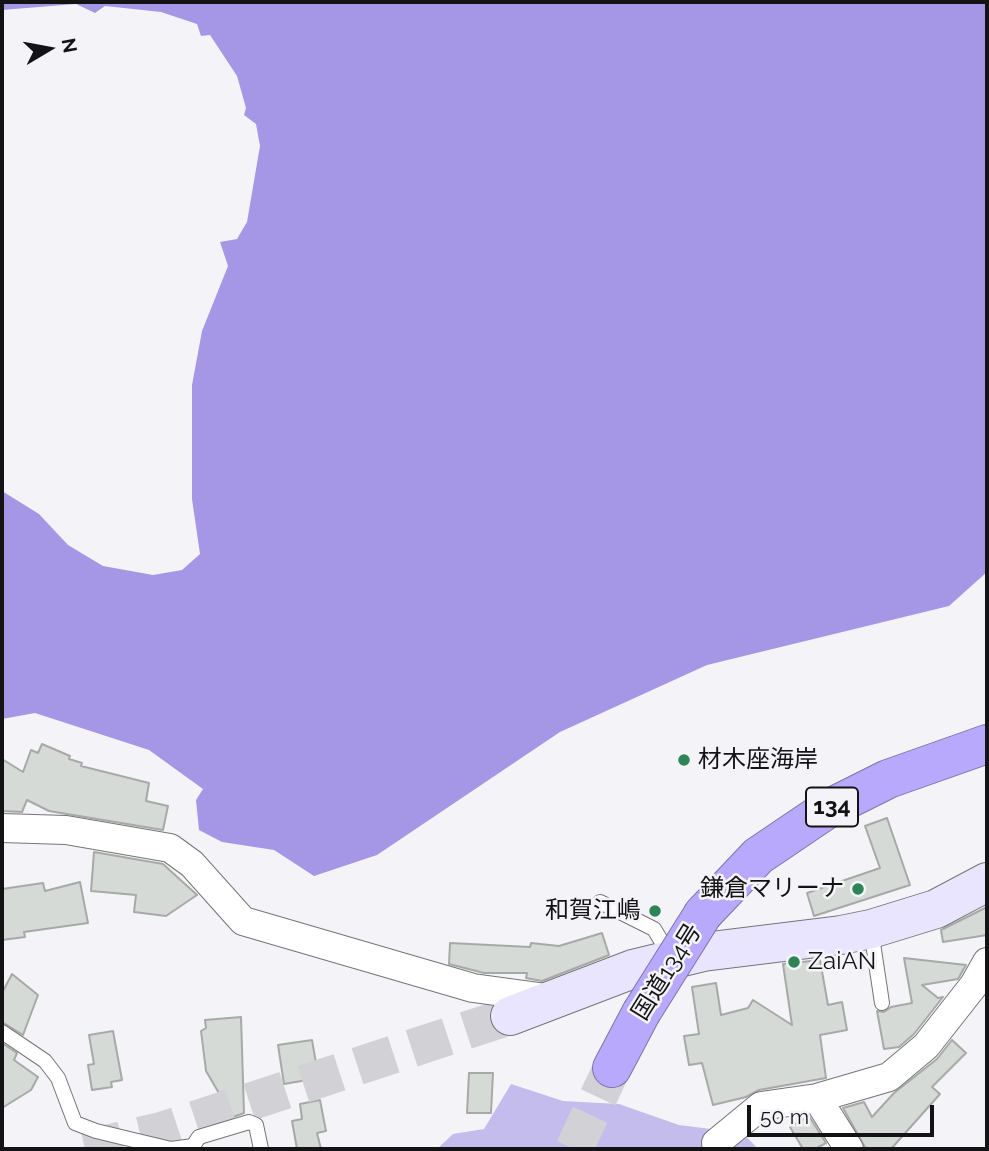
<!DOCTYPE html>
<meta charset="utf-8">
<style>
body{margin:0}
#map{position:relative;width:989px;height:1151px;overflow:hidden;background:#f4f4f8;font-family:Raleway,sans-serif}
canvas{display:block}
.frame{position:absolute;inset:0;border:4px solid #131315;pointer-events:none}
.north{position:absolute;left:14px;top:14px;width:70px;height:70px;-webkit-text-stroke:5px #f4f4f8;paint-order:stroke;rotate:80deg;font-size:19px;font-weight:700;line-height:28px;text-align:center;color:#131315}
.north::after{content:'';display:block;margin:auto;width:24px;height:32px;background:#131315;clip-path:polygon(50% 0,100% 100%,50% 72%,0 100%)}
.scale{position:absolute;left:747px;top:1105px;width:187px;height:32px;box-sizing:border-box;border:4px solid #131315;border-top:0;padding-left:9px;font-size:21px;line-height:24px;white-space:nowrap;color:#131315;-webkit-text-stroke:5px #f4f4f8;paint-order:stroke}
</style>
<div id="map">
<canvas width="989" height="1151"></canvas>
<div class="frame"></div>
<div class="north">N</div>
<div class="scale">50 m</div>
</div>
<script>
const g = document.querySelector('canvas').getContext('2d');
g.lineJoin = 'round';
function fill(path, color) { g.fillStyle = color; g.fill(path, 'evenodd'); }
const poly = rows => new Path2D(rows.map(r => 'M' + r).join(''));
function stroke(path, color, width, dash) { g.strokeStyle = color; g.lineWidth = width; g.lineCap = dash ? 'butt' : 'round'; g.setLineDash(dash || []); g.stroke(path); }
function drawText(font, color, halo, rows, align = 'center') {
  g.font = font + ' Raleway,"Noto Sans JP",sans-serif'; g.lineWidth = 5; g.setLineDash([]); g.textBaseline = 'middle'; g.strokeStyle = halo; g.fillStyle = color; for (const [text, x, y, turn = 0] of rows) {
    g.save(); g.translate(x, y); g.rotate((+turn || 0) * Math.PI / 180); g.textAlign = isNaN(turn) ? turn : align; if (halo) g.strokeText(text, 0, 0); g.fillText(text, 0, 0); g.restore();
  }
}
fill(poly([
 [511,1084,563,1101,619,1104,679,1125,743,1133,758,1149,437,1149,453,1134,484,1129]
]), '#c4bced');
fill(poly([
 [2,2,987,2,987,572,949,606,707,665,560,732,377,855,314,876,274,850,222,842,199,830,196,800,203,789,149,750,35,713,2,719,2,491,39,514,68,545,103,566,153,575,182,570,200,554,192,499,192,385,202,331,228,266,220,242,237,239,247,222,260,146,256,124,244,115,246,108,237,76,210,35,201,36,197,24,161,12,105,6,95,13,76,4,2,10]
]), '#a597e5');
const building = poly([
 [42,744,70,756,69,759,82,763,81,766,149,783,146,801,168,806,163,830,49,811,27,800,22,812,2,811,2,759,23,772,31,750,38,753,42,744],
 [887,818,910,885,814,916,807,893,880,868,865,826,887,818],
 [94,852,163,864,197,895,166,916,134,912,136,895,91,891,94,852],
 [80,882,88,923,24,932,25,937,2,940,2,889,43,883,45,891,80,882],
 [987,907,987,935,943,942,941,930,987,907],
 [602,933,609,955,542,981,526,978,527,973,484,973,449,964,450,943,530,947,531,943,559,946,602,933],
 [904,958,966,965,958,979,922,985,938,998,943,997,914,1034,899,1047,884,1049,877,1011,884,1012,891,1007,912,1003,904,958],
 [820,960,828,1005,842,1002,847,1030,820,1035,826,1078,759,1090,746,1097,713,1105,702,1063,689,1065,684,1036,699,1034,692,987,716,983,721,1015,748,1008,753,1000,792,1025,783,964,820,960],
 [12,974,38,995,23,1035,2,1022,2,993,12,974],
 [241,1017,244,1113,233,1117,206,1071,201,1031,206,1028,205,1020,241,1017],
 [113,1031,122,1080,111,1082,112,1087,92,1090,88,1065,94,1064,89,1035,113,1031],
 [312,1040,316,1063,310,1065,313,1079,284,1084,278,1045,312,1040],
 [952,1040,966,1053,932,1087,940,1094,891,1149,866,1149,843,1108,864,1102,872,1117,894,1093,937,1059,952,1040],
 [2,1043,17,1053,14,1060,38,1077,31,1090,2,1108,2,1043],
 [469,1073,493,1073,491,1113,467,1113,469,1073],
 [320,1100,326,1131,317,1133,321,1149,297,1149,292,1121,302,1119,300,1104,320,1100],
 [809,1116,826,1143,815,1149,803,1149,790,1127,809,1116]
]);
fill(building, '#d6dad7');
stroke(building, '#a6aaa7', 2);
stroke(poly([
 [85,1149,161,1131,510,1016]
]), '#d2d2d6', 38, [38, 19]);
stroke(poly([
 [574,1149,612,1068]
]), '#d2d2d6', 38, [38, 19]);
const lane = poly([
 [600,902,654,929,671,957],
 [871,930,882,1003],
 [2,1032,45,1061,58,1078,75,1123,96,1131,171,1149,193,1146,199,1137,249,1122,256,1125,261,1149]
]);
const street = poly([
 [2,828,66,830,170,848,192,864,243,921,473,988,554,999],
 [817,1098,849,1149],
 [716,1143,761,1106,817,1098,889,1077,926,1046,974,985,987,962]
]);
const secondary = poly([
 [510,1016,633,969,703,952,841,935,871,929,936,909,987,882]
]);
const highway = poly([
 [703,914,758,856,826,810,888,779,987,744],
 [612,1068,641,1013]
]);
stroke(lane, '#757478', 16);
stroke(street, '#757478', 30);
stroke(secondary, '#757478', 40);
stroke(highway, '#7e74ab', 40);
stroke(lane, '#fff', 14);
stroke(street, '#fff', 28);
stroke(secondary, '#eae5fe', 38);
stroke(highway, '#b8a9fc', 38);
const highwayBridge = poly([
 [641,1013,703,914]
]);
stroke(highwayBridge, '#7e74ab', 40, []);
stroke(highwayBridge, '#b8a9fc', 38);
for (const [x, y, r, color] of [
 [684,760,7,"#2e8457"],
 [858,889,7,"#2e8457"],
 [655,911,7,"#2e8457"],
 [794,962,7,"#2e8457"]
]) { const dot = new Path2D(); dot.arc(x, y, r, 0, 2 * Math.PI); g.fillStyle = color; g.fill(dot); stroke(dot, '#f4f4f8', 2.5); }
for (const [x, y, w] of [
 [832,807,52]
]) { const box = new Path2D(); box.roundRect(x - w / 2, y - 19.5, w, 39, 5); g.fillStyle = '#f4f4f8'; g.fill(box); stroke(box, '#131315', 2); }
drawText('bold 23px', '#131315', null, [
 ["134",832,807]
]);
drawText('24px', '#131315', '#f4f4f8', [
 ["材木座海岸",698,760],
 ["鎌倉マリーナ",844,889,"right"],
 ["和賀江嶋",641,911,"right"],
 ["ZaiAN",808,962]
], 'left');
drawText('24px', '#131315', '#f4f4f8', [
 ["国道134号",667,972,-58]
]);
</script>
